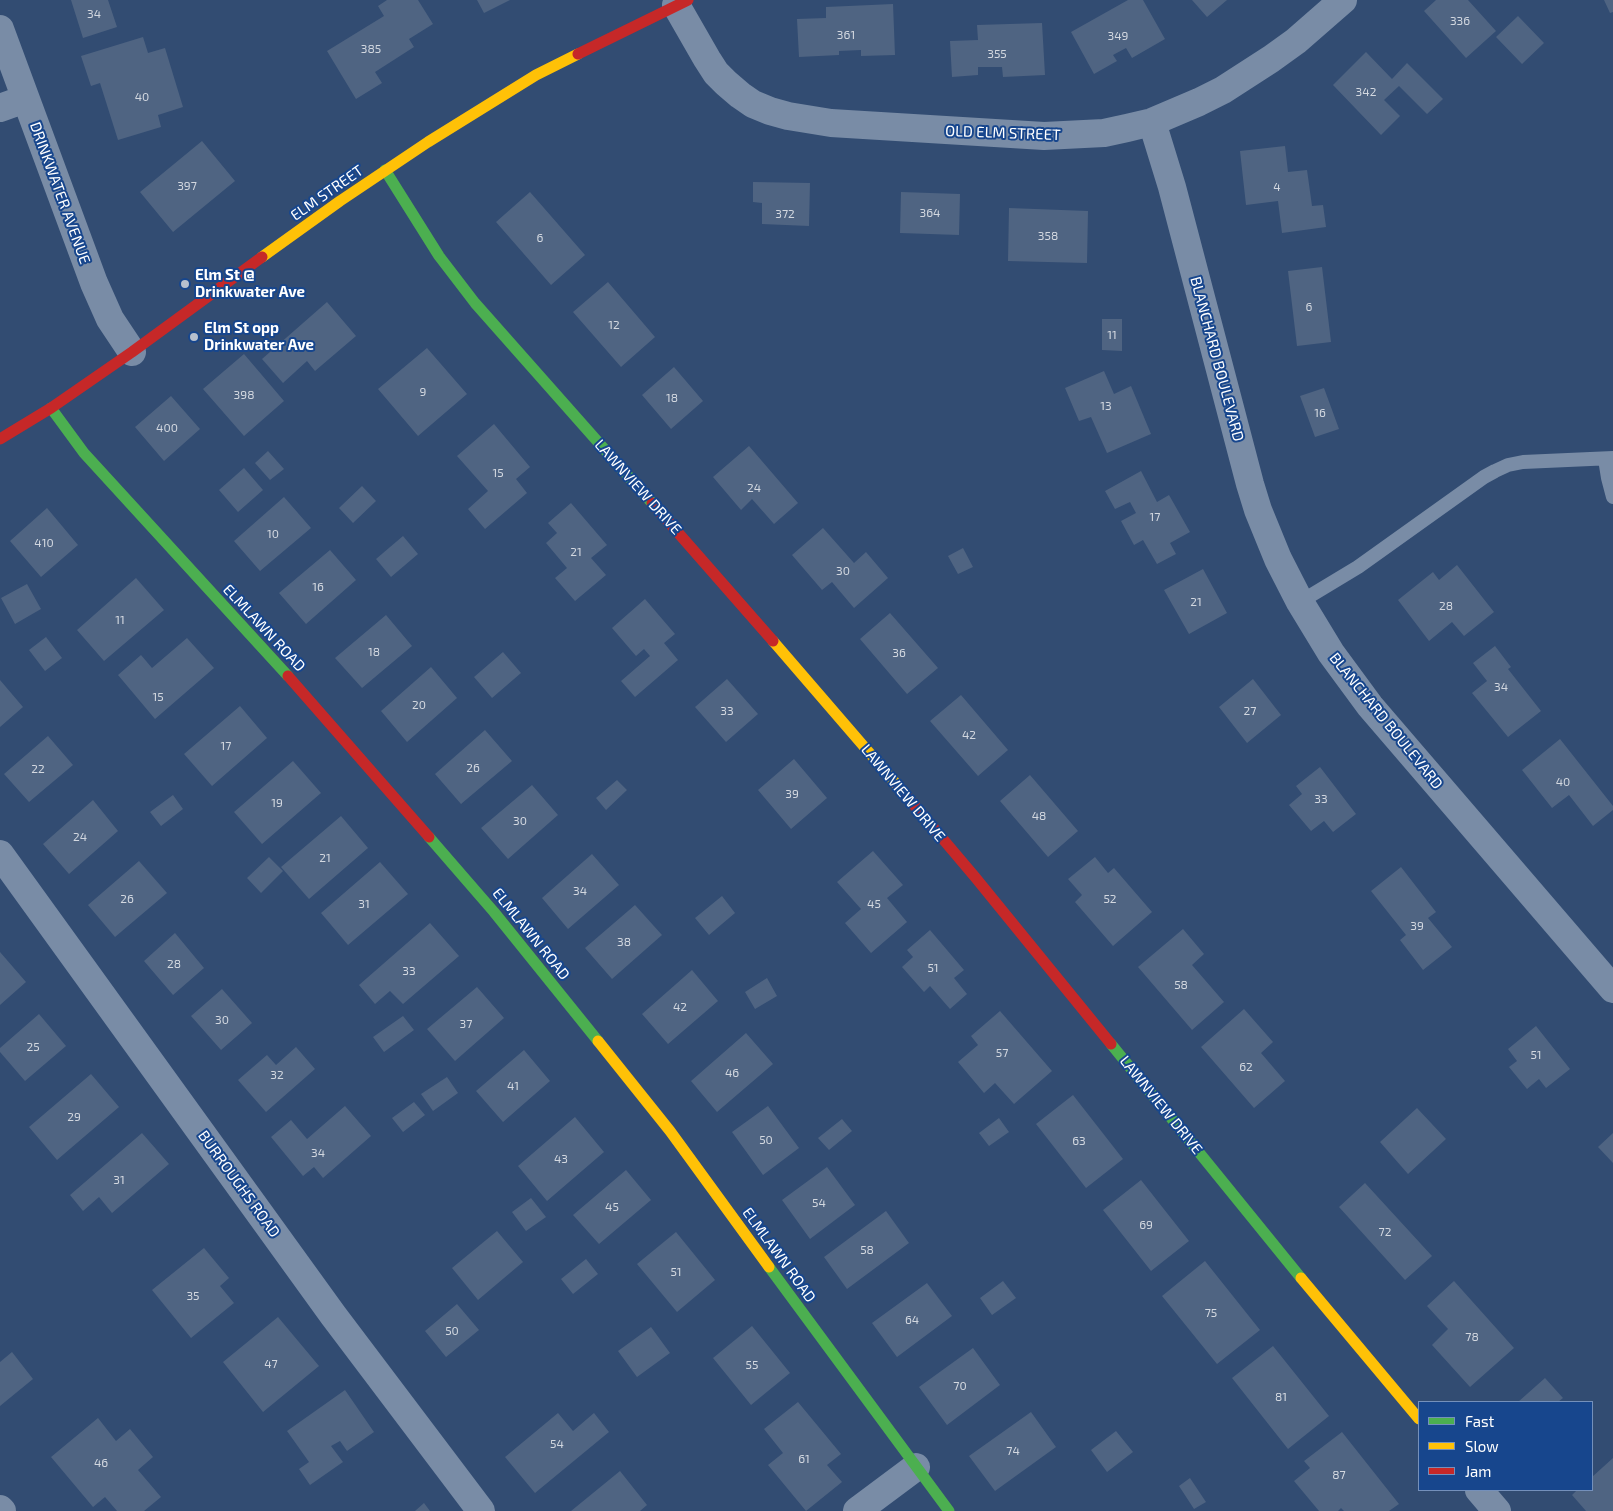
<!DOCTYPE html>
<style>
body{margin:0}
#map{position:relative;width:1613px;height:1511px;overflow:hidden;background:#324c72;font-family:"Exo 2",sans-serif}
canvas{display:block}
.legend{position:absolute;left:1418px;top:1401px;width:175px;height:90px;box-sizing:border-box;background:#17468d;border:1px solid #7490bb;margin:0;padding:6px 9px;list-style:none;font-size:15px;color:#fff}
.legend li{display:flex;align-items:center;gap:10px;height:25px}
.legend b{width:25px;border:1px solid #7490bb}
</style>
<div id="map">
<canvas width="1613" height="1511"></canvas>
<ul class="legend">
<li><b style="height:6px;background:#4caf50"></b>Fast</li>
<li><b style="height:6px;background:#ffc107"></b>Slow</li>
<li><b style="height:6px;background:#c62828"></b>Jam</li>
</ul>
</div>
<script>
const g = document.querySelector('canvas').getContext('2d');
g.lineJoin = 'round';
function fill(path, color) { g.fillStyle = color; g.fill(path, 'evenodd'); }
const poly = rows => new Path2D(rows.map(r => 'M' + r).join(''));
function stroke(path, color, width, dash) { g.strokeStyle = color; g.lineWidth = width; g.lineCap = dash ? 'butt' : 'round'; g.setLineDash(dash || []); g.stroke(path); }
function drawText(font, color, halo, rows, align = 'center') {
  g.font = font + ' "Exo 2",sans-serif'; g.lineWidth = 4; g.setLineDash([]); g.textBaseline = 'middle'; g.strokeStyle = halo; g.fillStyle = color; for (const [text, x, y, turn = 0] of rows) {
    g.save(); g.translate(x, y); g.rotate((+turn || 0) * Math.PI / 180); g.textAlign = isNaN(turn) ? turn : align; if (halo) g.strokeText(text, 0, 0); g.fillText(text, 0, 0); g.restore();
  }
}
fill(poly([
 [71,0,108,0,117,27,83,38],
 [387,0,418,0,433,24,409,39,414,47,375,72,382,83,356,99,327,51,384,16,378,6],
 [477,0,510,0,484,13],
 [1128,0,1143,0,1165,39,1132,58,1126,48,1113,55,1117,61,1094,74,1071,32],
 [1192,0,1227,0,1207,17],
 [1436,0,1468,0,1496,31,1466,58,1424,11],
 [1604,0,1613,0,1613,12,1610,13],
 [893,4,895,55,861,56,861,50,839,51,839,55,799,57,797,19,826,18,826,7],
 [1518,16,1544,43,1522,64,1496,37],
 [1042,23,1045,75,1003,77,1002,67,978,67,978,75,952,77,950,41,978,40,977,25],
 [143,37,148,53,165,48,183,107,158,115,161,127,118,140,100,83,91,86,81,56],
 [1366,52,1392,79,1407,63,1443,99,1427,114,1399,86,1384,100,1400,116,1381,135,1333,85],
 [202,141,235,181,173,232,140,192],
 [1285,146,1288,172,1307,170,1312,206,1323,205,1326,227,1282,233,1278,201,1246,205,1240,151],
 [753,182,810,183,809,226,762,224,762,203,753,202],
 [530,192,585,255,551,285,496,222],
 [901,192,960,194,959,235,900,233],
 [1009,208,1088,211,1087,263,1008,261],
 [1322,267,1331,342,1297,346,1288,271],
 [608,282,655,337,621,367,573,312],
 [327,302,356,336,315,371,307,361,283,383,262,359],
 [1102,319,1122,319,1122,351,1102,350],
 [427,348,467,394,418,436,378,389],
 [244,354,284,401,244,436,203,389],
 [674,367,703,401,671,429,642,395],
 [1104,371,1114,394,1131,386,1151,434,1107,453,1091,417,1079,421,1065,388],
 [1324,388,1339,429,1315,437,1300,396],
 [171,396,200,429,164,461,135,427],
 [494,424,530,467,516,479,527,493,485,529,468,509,488,491,457,456],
 [749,446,798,503,774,524,752,499,741,510,713,477],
 [268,451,284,469,270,480,255,463],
 [244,468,263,490,238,512,219,490],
 [1141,471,1157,502,1169,495,1190,532,1170,543,1176,554,1157,564,1143,540,1134,545,1121,521,1136,513,1130,502,1115,509,1105,491],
 [362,486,376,501,353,523,339,508],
 [284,497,311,528,260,571,234,541],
 [571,503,607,545,591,558,606,575,575,601,555,578,567,568,546,543,557,533,548,523],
 [47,508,78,545,41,577,10,541],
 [823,528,854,563,866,552,888,578,854,608,832,582,822,590,792,555],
 [403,536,418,554,391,577,376,559],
 [963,548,973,567,958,574,948,556],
 [330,550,356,580,306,624,279,593],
 [1457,565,1494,612,1464,636,1452,622,1429,641,1398,600,1433,572,1439,580],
 [1203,569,1227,613,1189,634,1164,590],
 [136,578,164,610,104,661,77,630],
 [27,584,41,609,15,624,1,598],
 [645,599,675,634,664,643,678,660,635,697,621,681,650,656,644,649,636,656,612,628],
 [890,613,938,668,907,694,860,639],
 [386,615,412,646,362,688,335,658],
 [46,637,62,658,45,671,29,650],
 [187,638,214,668,155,719,118,675,141,655,152,668],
 [1495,646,1511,667,1508,669,1541,711,1508,737,1472,693,1487,681,1473,663],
 [503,652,521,673,492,698,474,677],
 [431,667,457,698,407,742,381,711],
 [727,679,758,714,726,742,695,707],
 [1253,679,1281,715,1247,743,1219,707],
 [0,680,23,707,0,727],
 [961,695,1008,750,978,776,930,721],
 [240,706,267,738,212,786,184,754],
 [485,730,512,761,461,804,435,774],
 [48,736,73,765,29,802,4,774],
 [1560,739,1613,806,1613,810,1593,826,1569,795,1552,808,1522,770],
 [794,759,827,798,791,829,758,790],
 [293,761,321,793,262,844,234,812],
 [1320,767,1356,814,1333,832,1324,821,1311,831,1289,805,1302,794,1296,786],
 [1030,775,1078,831,1048,857,1000,801],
 [617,780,627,790,606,810,596,798],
 [532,785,558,815,508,859,481,828],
 [173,795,183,809,161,826,150,812],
 [93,800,118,831,69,874,43,844],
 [341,816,368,848,309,899,281,867],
 [873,851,903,885,887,898,907,922,871,953,845,923,861,909,837,882],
 [592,854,619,885,568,929,542,898],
 [269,857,283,871,261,893,247,878],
 [1095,857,1108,873,1114,868,1152,912,1113,946,1075,902,1082,895,1068,879],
 [139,861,167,893,115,937,88,905],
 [380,862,408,894,348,945,321,913],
 [1401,867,1436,912,1428,918,1452,947,1423,970,1400,940,1406,935,1371,891],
 [722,896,735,913,709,935,695,918],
 [635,905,662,935,612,979,585,948],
 [430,923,459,956,403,1004,390,991,375,1004,359,985],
 [1183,929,1204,954,1192,965,1224,1002,1192,1030,1138,967],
 [930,930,964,970,954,978,967,994,950,1009,930,986,924,992,902,967,913,957,907,950],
 [175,933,204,968,173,995,144,961],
 [0,952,26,982,0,1005],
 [692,970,718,1001,668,1044,642,1014],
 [767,978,777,996,755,1009,745,992],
 [477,987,504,1018,455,1061,427,1029],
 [222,989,252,1023,221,1050,191,1016],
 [1244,1009,1273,1042,1261,1053,1285,1081,1254,1108,1201,1047],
 [1000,1011,1052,1071,1014,1104,995,1083,984,1093,958,1062,978,1045,971,1036],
 [39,1014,66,1046,25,1081,0,1052,0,1048],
 [403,1016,414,1030,384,1052,373,1037],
 [1536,1026,1570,1069,1546,1088,1539,1079,1527,1089,1509,1067,1517,1061,1508,1049],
 [746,1033,773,1064,717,1112,691,1081],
 [296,1047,315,1069,266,1112,238,1080,267,1055,276,1065],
 [524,1050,550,1081,503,1122,476,1091],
 [91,1074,119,1107,57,1160,29,1127],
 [447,1077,458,1093,433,1111,421,1094],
 [1073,1095,1123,1159,1086,1188,1036,1124],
 [414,1102,425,1115,403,1132,392,1118],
 [345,1106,371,1136,323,1178,314,1167,303,1176,271,1137,291,1120,307,1139],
 [768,1106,799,1148,763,1175,732,1132],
 [1417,1108,1446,1139,1408,1174,1380,1142],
 [575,1117,604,1152,547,1201,518,1166],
 [999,1118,1009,1132,989,1146,979,1133],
 [842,1119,852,1131,829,1150,818,1138],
 [142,1133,169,1164,112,1213,99,1197,83,1211,70,1195],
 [1613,1133,1613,1163,1598,1147],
 [827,1167,855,1205,810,1239,782,1200],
 [626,1170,651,1200,599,1244,573,1215],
 [1141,1180,1189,1241,1151,1271,1103,1210],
 [1365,1183,1432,1256,1405,1280,1339,1207],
 [531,1198,546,1217,526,1231,512,1212],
 [886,1211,909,1243,847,1289,824,1257],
 [497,1231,523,1262,478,1300,452,1268],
 [676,1232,715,1280,677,1312,637,1264],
 [204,1248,229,1278,220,1286,234,1303,191,1338,152,1290],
 [586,1259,598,1274,573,1294,561,1279],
 [1205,1261,1260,1330,1217,1364,1162,1296],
 [1003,1281,1016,1298,992,1315,980,1298],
 [1454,1281,1514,1348,1470,1387,1432,1345,1448,1329,1427,1306],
 [927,1283,952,1316,897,1357,872,1323],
 [457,1304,479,1330,446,1357,425,1331],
 [278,1317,319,1366,263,1412,223,1362],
 [752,1326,790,1373,751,1405,713,1358],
 [651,1327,670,1353,637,1377,618,1351],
 [1273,1346,1329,1416,1288,1449,1232,1378],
 [973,1348,1000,1385,947,1425,919,1387],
 [12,1352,33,1379,0,1406,0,1362],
 [1545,1378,1563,1398,1558,1402,1518,1402],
 [345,1390,374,1432,347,1451,340,1441,331,1446,343,1462,310,1485,299,1469,309,1462,287,1431],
 [798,1402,841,1454,827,1465,842,1482,806,1511,768,1465,783,1453,764,1429],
 [1031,1412,1056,1447,995,1491,969,1456],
 [558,1413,573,1431,594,1413,609,1432,535,1493,505,1457],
 [98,1418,116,1441,130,1429,153,1457,138,1470,161,1497,144,1511,117,1511,105,1497,93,1507,51,1457],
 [1116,1431,1133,1452,1107,1472,1091,1450],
 [1342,1432,1399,1504,1389,1511,1344,1511,1341,1508,1338,1511,1319,1511,1294,1481,1310,1468,1304,1461],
 [1613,1458,1613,1511,1586,1511,1572,1495,1577,1490,1592,1490,1592,1477],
 [620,1471,647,1505,640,1511,571,1511],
 [1190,1478,1206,1502,1194,1509,1179,1486],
 [424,1503,430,1511,415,1511]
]), '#4f6482');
stroke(poly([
 [1605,459,1608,478,1613,497],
 [1300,602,1358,567,1484,477,1495,471,1508,465,1523,462,1613,458]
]), '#798ca6', 14);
stroke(poly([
 [676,5,707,59,716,73,726,83,740,95,753,104,770,111,788,116,831,123,1044,136,1104,133,1127,128,1152,122,1199,102,1223,90,1271,59,1296,41,1343,0],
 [0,29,94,283,110,319,132,352],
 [0,108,25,99],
 [1152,122,1172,187,1250,484,1258,510,1278,559,1300,602,1331,653,1370,706,1613,989],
 [0,854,333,1315,481,1511],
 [1479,1490,1497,1511],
 [0,1509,2,1511],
 [857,1511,916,1467]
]), '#798ca6', 28);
stroke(poly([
 [385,170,439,256,475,303,652,503],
 [51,408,84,453,288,676],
 [429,837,494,912,598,1041],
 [1111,1044,1301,1278],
 [769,1267,949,1511]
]), '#4caf50', 11);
stroke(poly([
 [262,257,340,201,428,142,536,75,578,54],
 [773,641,898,786],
 [598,1041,670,1131,769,1267],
 [1301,1278,1419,1419]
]), '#ffc107', 11);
stroke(poly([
 [578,54,688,0],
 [0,439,51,408,132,352,262,257],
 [652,503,773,641],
 [288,676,429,837],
 [898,786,975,877,1111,1044]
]), '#c62828', 11);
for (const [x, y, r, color] of [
 [185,284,5,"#b7c0ce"],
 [194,337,5,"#b7c0ce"]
]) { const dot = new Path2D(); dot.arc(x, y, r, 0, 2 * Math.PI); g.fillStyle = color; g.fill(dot); stroke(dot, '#17468d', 2); }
drawText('12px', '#d3d8e0', null, [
 ["34",94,14],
 ["336",1460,21],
 ["361",846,35],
 ["349",1118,36],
 ["385",371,49],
 ["355",997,54],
 ["342",1366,92],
 ["40",142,97],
 ["397",187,186],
 ["4",1277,187],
 ["364",930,213],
 ["372",785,214],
 ["358",1048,236],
 ["6",540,238],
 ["6",1309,307],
 ["12",614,325],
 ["11",1112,335],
 ["9",423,392],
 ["398",244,395],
 ["18",672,398],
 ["13",1106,406],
 ["16",1320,413],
 ["400",167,428],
 ["15",498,473],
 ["24",754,488],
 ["17",1155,517],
 ["10",273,534],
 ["410",44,543],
 ["21",576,552],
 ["30",843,571],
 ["16",318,587],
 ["21",1196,602],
 ["28",1446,606],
 ["11",120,620],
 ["18",374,652],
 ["36",899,653],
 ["34",1501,687],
 ["15",158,697],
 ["20",419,705],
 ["33",727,711],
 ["27",1250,711],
 ["42",969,735],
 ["17",226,746],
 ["26",473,768],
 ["22",38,769],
 ["40",1563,782],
 ["39",792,794],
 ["33",1321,799],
 ["19",277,803],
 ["48",1039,816],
 ["30",520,821],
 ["24",80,837],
 ["21",325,858],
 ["34",580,891],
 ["26",127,899],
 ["52",1110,899],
 ["31",364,904],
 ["45",874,904],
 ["39",1417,926],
 ["38",624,942],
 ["28",174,964],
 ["51",933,968],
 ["33",409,971],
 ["58",1181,985],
 ["42",680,1007],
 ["30",222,1020],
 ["37",466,1024],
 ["25",33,1047],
 ["57",1002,1053],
 ["51",1536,1055],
 ["62",1246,1067],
 ["46",732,1073],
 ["32",277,1075],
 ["41",513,1086],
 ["29",74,1117],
 ["50",766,1140],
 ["63",1079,1141],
 ["34",318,1153],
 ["43",561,1159],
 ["31",119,1180],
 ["54",819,1203],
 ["45",612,1207],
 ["69",1146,1225],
 ["72",1385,1232],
 ["58",867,1250],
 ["51",676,1272],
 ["35",193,1296],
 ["75",1211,1313],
 ["64",912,1320],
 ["50",452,1331],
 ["78",1472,1337],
 ["47",271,1364],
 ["55",752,1365],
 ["70",960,1386],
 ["81",1281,1397],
 ["54",557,1444],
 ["74",1013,1451],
 ["61",804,1459],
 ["46",101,1463],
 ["87",1339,1475]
]);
drawText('15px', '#fff', '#17468d', [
 ["OLD ELM STREET",1003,133,2],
 ["DRINKWATER AVENUE",60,193,70],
 ["ELM STREET",327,193,-35],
 ["BLANCHARD BOULEVARD",1217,359,75],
 ["LAWNVIEW DRIVE",638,487,48],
 ["ELMLAWN ROAD",264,628,47],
 ["BLANCHARD BOULEVARD",1386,721,51],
 ["LAWNVIEW DRIVE",903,793,50],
 ["ELMLAWN ROAD",531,934,51],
 ["LAWNVIEW DRIVE",1161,1105,51],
 ["BURROUGHS ROAD",239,1184,54],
 ["ELMLAWN ROAD",779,1255,54]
]);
drawText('bold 15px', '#fff', '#17468d', [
 ["Elm St @",195,275],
 ["Drinkwater Ave",195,292],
 ["Elm St opp",204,328],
 ["Drinkwater Ave",204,345]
], 'left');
</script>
